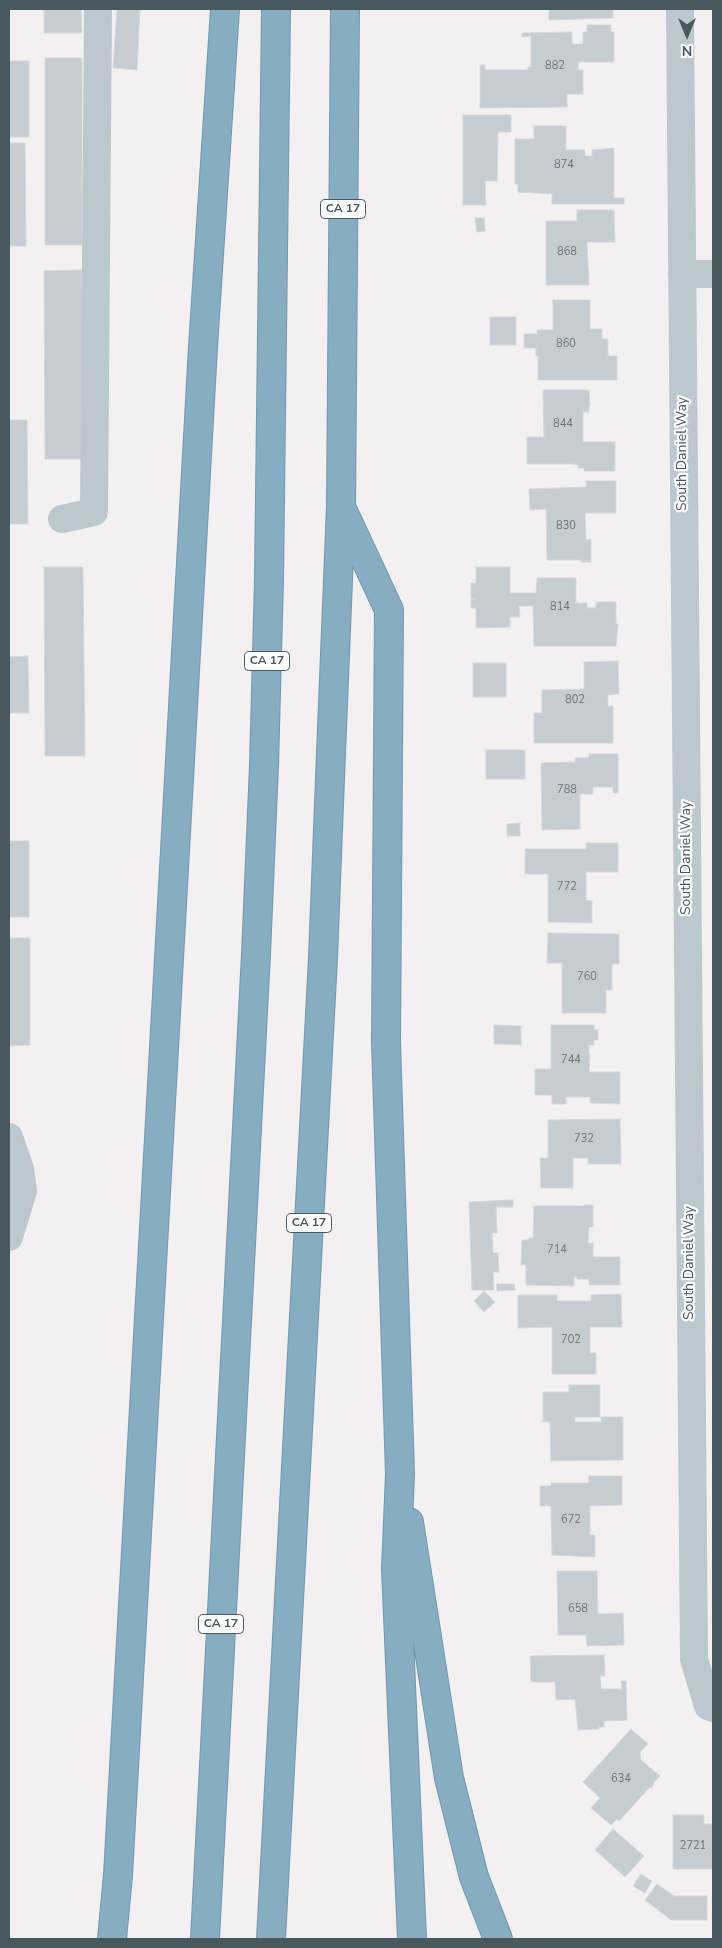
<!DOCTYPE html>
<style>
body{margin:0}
#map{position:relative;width:722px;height:1948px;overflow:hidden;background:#f3f0f1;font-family:"Nunito Sans",sans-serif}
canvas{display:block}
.frame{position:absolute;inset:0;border:10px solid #47585f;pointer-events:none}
.north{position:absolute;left:662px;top:10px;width:50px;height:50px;-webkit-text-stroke:4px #fff;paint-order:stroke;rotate:180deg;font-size:14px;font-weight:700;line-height:20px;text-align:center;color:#47585f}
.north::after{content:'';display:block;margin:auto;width:18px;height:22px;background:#47585f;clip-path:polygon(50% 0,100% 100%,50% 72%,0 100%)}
</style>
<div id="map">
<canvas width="722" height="1948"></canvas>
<div class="frame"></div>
<div class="north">N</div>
</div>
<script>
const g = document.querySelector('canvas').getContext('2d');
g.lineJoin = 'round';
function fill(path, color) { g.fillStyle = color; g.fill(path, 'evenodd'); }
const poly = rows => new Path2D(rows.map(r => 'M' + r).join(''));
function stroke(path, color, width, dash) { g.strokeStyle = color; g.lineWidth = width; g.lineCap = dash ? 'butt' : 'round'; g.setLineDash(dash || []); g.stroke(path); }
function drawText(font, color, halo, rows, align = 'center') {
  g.font = font + ' "Nunito Sans",sans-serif'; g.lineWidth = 4.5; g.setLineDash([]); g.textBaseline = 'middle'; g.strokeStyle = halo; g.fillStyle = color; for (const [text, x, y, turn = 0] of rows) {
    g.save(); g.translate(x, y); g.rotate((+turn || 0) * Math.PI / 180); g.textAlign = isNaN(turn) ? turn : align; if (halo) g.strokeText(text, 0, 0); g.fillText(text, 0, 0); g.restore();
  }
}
const building = poly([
 [44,9,81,9,82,33,44,33,44,9],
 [117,9,140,9,137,70,113,68,117,9],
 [549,9,613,9,613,18,549,20,549,9],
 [587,25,611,25,611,32,614,32,614,62,578,62,578,70,583,70,583,94,567,94,567,107,480,108,480,65,485,65,485,70,528,70,528,67,531,67,531,36,522,37,522,33,572,32,572,44,583,44,583,32,587,32,587,25],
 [45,58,82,58,82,245,45,245,45,58],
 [9,61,29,61,29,137,9,137,9,61],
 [463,115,511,115,511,132,498,132,497,181,485,181,486,205,463,205,463,115],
 [534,126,566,126,566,150,585,150,585,156,592,156,592,150,614,148,614,198,624,198,624,204,552,204,552,194,518,192,518,184,515,184,515,139,534,139,534,126],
 [9,143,25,143,26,246,9,246,9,143],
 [577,210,614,210,615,242,587,242,589,285,546,285,546,221,577,221,577,210],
 [475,218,484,218,485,231,477,232,475,218],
 [82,270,82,459,45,459,44,271,82,270],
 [553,300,590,300,590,329,602,329,602,339,608,339,608,356,617,356,617,380,538,380,538,356,536,356,536,348,524,348,524,334,537,334,537,330,553,330,553,300],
 [490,317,516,317,516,345,490,345,490,317],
 [543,390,589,390,590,406,589,406,589,412,583,412,583,442,615,442,615,471,584,471,584,468,578,468,578,465,572,464,527,464,527,437,544,437,543,390],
 [9,420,27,420,28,524,9,524,9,420],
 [586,481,616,481,616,513,585,513,586,540,591,539,591,562,581,562,581,560,547,560,546,509,530,510,529,489,586,487,586,481],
 [44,567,83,567,85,756,45,756,44,567],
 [476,567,510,567,510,593,536,593,537,578,576,578,576,603,587,603,587,608,596,608,596,602,616,602,616,624,618,624,616,646,534,646,533,606,519,606,520,617,510,617,510,627,476,628,476,608,471,608,471,599,476,599,471,598,471,583,476,583,476,567],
 [28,656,29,713,9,713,9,657,28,656],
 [618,661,619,694,608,695,608,706,613,706,613,743,534,743,534,713,542,713,542,690,584,689,584,662,618,661],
 [473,663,506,663,506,697,473,697,473,663],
 [486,750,525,750,525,779,486,779,486,750],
 [589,754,618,754,618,793,613,793,613,787,593,787,593,794,580,794,580,829,542,830,541,763,575,762,575,758,589,758,589,754],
 [520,823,520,836,507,836,507,824,520,823],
 [9,841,29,841,29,917,9,917,9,841],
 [586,843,618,843,618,872,586,872,586,900,592,901,592,923,548,922,548,874,525,874,525,849,586,849,586,843],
 [548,933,619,934,619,964,612,964,612,990,606,990,606,1013,562,1013,562,963,547,963,548,933],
 [9,938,30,938,30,1045,10,1046,9,938],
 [494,1025,521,1026,521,1045,494,1044,494,1025],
 [551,1025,594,1025,594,1030,598,1030,598,1040,594,1040,594,1045,589,1045,589,1055,590,1055,589,1072,620,1072,620,1104,590,1103,590,1097,566,1097,566,1104,552,1104,552,1097,551,1095,535,1095,535,1069,551,1069,551,1025],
 [620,1119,621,1164,588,1164,588,1158,573,1158,573,1188,541,1188,540,1158,548,1158,548,1120,620,1119],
 [513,1200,513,1207,496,1207,497,1233,492,1233,493,1253,498,1253,499,1272,493,1272,494,1290,472,1290,469,1202,513,1200],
 [584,1205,593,1205,593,1227,589,1227,588,1243,593,1243,593,1257,620,1257,620,1285,589,1285,589,1279,577,1279,577,1277,574,1277,574,1286,526,1285,526,1265,521,1265,522,1240,529,1240,529,1238,533,1238,534,1206,584,1206,584,1205],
 [497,1284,514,1284,515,1290,497,1291,497,1284],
 [484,1291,495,1302,484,1312,474,1301,484,1291],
 [621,1294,622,1327,590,1327,590,1353,596,1353,596,1374,552,1374,552,1327,518,1328,518,1295,557,1295,557,1301,591,1301,591,1295,621,1294],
 [569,1385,600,1385,600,1417,575,1417,575,1422,601,1422,601,1417,623,1417,623,1460,551,1461,550,1422,543,1422,543,1392,569,1392,569,1385],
 [589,1476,622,1476,622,1505,590,1506,590,1535,595,1535,595,1557,552,1555,551,1506,540,1506,540,1486,551,1486,551,1483,589,1483,589,1476],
 [557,1571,597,1571,598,1614,623,1613,624,1645,587,1646,586,1635,558,1635,557,1571],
 [604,1655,605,1676,600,1676,601,1689,622,1689,621,1681,626,1681,627,1720,604,1721,604,1727,599,1727,599,1729,578,1730,575,1699,556,1700,555,1682,531,1682,530,1656,604,1655],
 [631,1729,648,1744,640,1752,641,1760,660,1776,653,1783,654,1785,651,1788,650,1787,619,1821,617,1819,611,1825,591,1808,600,1798,583,1782,631,1729],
 [673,1815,704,1815,704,1824,713,1824,713,1869,673,1869,673,1815],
 [613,1829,644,1856,625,1877,595,1850,613,1829],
 [641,1874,652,1881,645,1893,633,1886,641,1874],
 [657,1884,674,1896,707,1896,707,1920,671,1920,645,1900,657,1884]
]);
fill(building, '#c7ccd0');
stroke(building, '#d4d8dc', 1);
const highway = poly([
 [342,509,389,610,386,1042,400,1474,396,1569,412,1939],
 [409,1522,449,1778,474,1877,498,1939],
 [112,1939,118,1875,203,347,225,9],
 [205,1939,256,954,264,766,269,579,276,9],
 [271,1939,323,958,330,778,341,506,345,9]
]);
stroke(highway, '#7198ad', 30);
stroke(poly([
 [680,9,694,1659,708,1706,713,1708],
 [682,274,713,274],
 [62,519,94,512,98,9],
 [9,1137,20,1169,23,1191,9,1237]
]), '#bbc8ce', 28);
stroke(highway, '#86adc1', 28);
drawText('11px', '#67757b', null, [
 ["882",555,66],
 ["874",564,165],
 ["868",567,252],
 ["860",566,344],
 ["844",563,424],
 ["830",566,526],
 ["814",560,607],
 ["802",575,700],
 ["788",567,790],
 ["772",567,887],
 ["760",587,977],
 ["744",571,1060],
 ["732",584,1139],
 ["714",557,1250],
 ["702",571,1340],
 ["672",571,1520],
 ["658",578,1609],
 ["634",621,1779],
 ["2721",693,1846]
]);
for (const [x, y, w] of [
 [343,209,45],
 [267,661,45],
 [309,1223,45],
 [221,1624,45]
]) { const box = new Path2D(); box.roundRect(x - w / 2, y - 9.5, w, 19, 4); g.fillStyle = '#fff'; g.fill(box); stroke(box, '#47585f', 1); }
drawText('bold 12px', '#47585f', null, [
 ["CA 17",343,209],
 ["CA 17",267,661],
 ["CA 17",309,1223],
 ["CA 17",221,1624]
]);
drawText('14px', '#47585f', '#fff', [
 ["South Daniel Way",683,454,-90],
 ["South Daniel Way",687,858,-90],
 ["South Daniel Way",690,1263,-90]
]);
</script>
